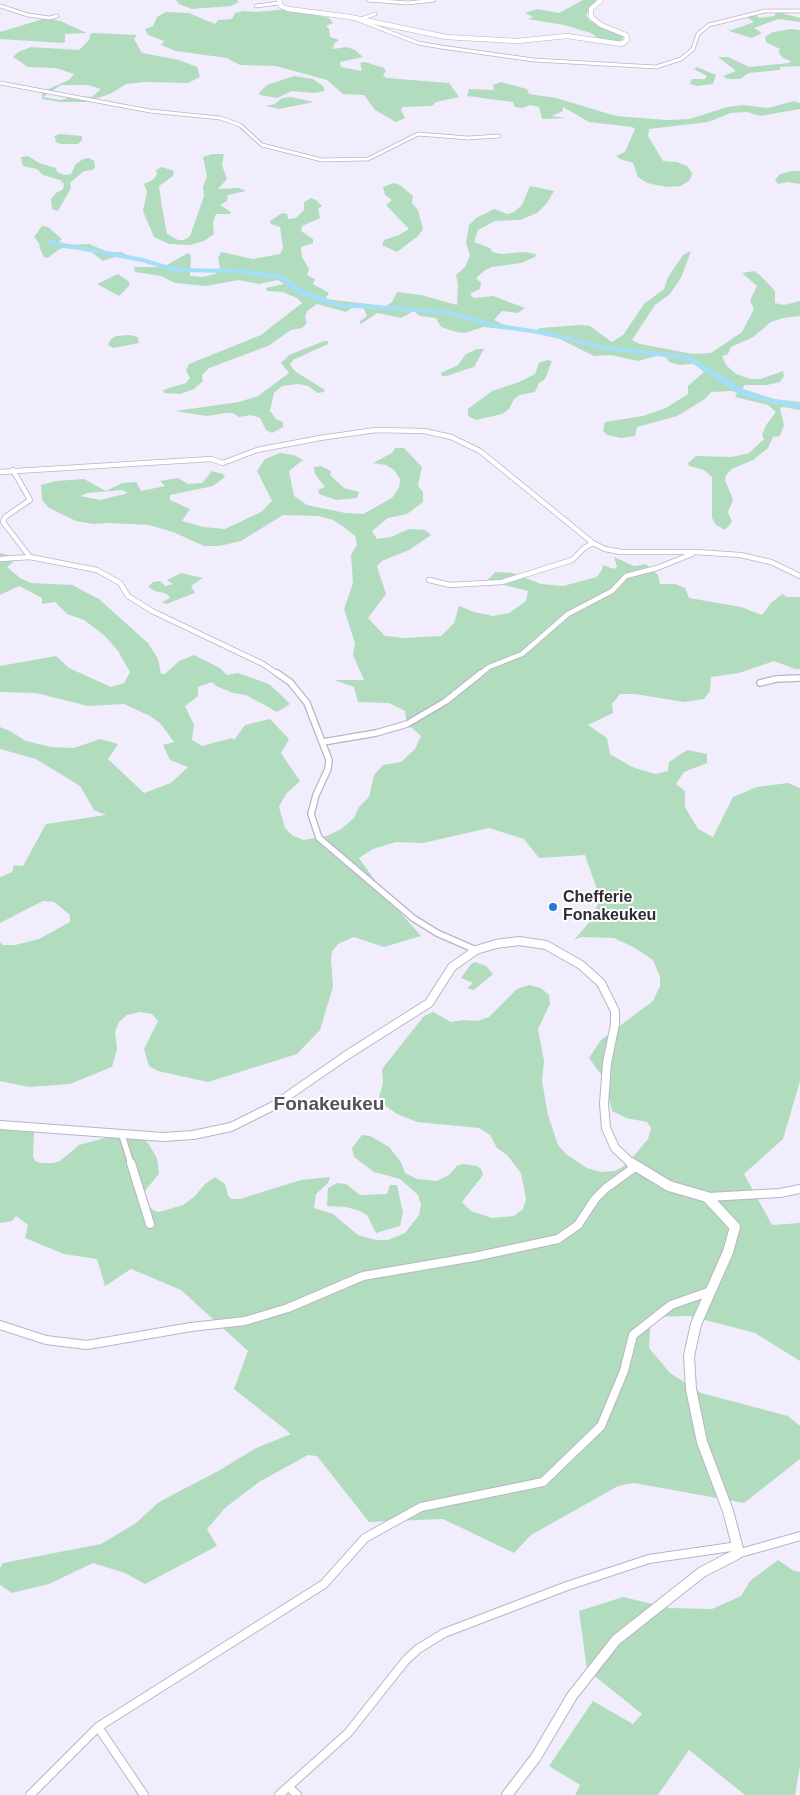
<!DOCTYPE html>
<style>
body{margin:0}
canvas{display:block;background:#f2edfd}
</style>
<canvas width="800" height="1795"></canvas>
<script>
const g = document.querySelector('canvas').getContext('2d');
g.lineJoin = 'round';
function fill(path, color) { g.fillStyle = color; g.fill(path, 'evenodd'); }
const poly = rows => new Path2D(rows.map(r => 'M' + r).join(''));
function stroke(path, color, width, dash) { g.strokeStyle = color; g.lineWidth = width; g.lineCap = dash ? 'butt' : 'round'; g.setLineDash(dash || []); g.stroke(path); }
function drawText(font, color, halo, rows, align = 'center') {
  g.font = font + ' Helvetica,sans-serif'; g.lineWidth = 4; g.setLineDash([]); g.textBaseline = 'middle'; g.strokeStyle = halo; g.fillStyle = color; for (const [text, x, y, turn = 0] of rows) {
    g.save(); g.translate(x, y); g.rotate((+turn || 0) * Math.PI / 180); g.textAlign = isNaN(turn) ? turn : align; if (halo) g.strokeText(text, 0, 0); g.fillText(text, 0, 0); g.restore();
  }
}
fill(poly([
 [176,0,237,0,239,2,231,6,192,9,179,4],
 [583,0,597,0,586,15,590,21,624,34,623,39,618,42,599,39,591,33,564,25,528,19,533,17,525,13,537,9,559,13],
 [288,9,329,18,333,23,326,26,329,29,330,37,339,40,334,44,333,49,347,47,355,50,363,57,340,62,341,67,362,71,360,63,365,62,384,68,386,71,383,76,387,78,449,83,459,97,436,102,432,106,402,107,401,110,405,118,396,122,375,110,364,95,343,94,327,80,276,66,240,65,227,58,176,51,161,45,164,41,148,35,145,29,153,26,157,17,166,12,189,13,215,24,218,20,232,19,235,13,243,11,256,12],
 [777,12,800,18,800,22,778,19,754,28,762,33,752,38,729,31,754,22,745,16,754,15,760,18,774,16],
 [46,18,60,21,87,33,65,34,65,42,62,43,0,39,0,32],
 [791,29,800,30,800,66,780,67,780,70,749,73,740,79,727,79,723,76,736,71,718,57,728,57,749,67,789,63,791,61,783,58,778,52,780,49,766,42,765,37,773,32],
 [93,33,137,35,134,39,142,53,179,60,197,67,200,77,188,83,145,82,126,84,110,94,85,102,60,102,42,99,42,92,69,80,74,74,56,68,28,67,13,57,18,52,31,47,79,50,89,40,90,34],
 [61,85,88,85,101,89,92,97,75,96,61,100,43,97],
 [697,67,716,75,713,84,697,86,690,84,692,79,705,79,707,76,694,69],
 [294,76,313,79,323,86,325,91,314,93,292,91,277,98,260,95,259,93,267,85],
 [501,82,527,89,529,94,556,98,616,116,667,120,690,119,727,107,743,105,768,108,794,101,800,103,800,109,760,116,747,112,731,113,708,122,649,129,648,136,663,161,677,162,687,166,692,173,690,180,681,186,667,187,647,183,638,177,633,163,620,159,616,156,625,152,635,129,632,127,589,122,563,107,563,111,552,116,567,118,542,119,539,107,530,105,523,108,515,107,513,102,467,96,469,89,494,90,493,85],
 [291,97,314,102,279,109,266,106,275,104,282,98],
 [60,134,82,136,82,140,78,144,61,144,55,142,56,140,54,136],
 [212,154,224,154,222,165,227,179,218,189,239,188,246,191,228,195,227,201,220,205,231,212,230,214,216,214,213,222,214,234,204,241,190,245,169,244,154,237,143,211,147,192,144,184,154,179,157,174,156,170,162,167,174,171,173,176,159,186,162,207,167,234,178,240,184,240,190,236,204,196,203,187,207,176,203,157],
 [28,156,39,163,56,168,57,172,65,175,71,174,76,164,83,159,89,158,94,161,95,167,93,170,84,171,70,183,71,188,58,211,52,209,51,199,56,193,63,189,64,184,60,180,43,175,37,169,23,166,21,157],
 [793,171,800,171,800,184,787,182,778,184,775,180,780,174],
 [394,183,400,185,413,196,412,203,418,210,423,229,418,236,397,252,382,245,384,240,399,235,409,229,386,205,392,200,385,195,383,187],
 [530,186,554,191,547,203,537,213,520,220,495,221,486,226,478,230,474,242,490,248,492,252,501,254,525,252,536,254,535,257,521,263,492,267,485,270,476,278,481,283,480,289,470,294,474,298,493,296,525,308,518,313,502,311,494,320,502,324,522,328,523,331,483,327,465,333,456,332,441,327,436,318,420,316,414,311,401,318,377,313,361,324,359,322,367,316,363,307,352,308,346,312,317,304,307,311,305,317,307,323,302,328,291,330,268,346,209,368,202,375,203,381,194,389,180,394,164,393,163,390,186,383,190,378,186,370,189,364,261,335,302,303,297,298,283,292,267,291,266,288,284,284,278,280,259,284,239,280,206,286,175,283,161,276,135,272,134,267,163,267,188,253,191,255,190,276,202,277,215,274,220,268,218,258,221,252,253,259,280,254,283,248,280,227,271,224,270,221,282,213,287,214,288,219,296,218,304,210,304,202,311,198,316,200,322,206,318,209,320,218,302,226,301,231,313,239,313,243,301,247,302,257,309,269,307,275,315,279,313,284,329,293,325,299,386,306,392,302,397,292,421,295,457,305,458,285,456,275,465,267,470,255,466,243,469,225,476,218,494,209,507,214,514,212,522,205],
 [42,226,48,227,62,239,59,241,66,245,89,244,108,252,122,252,131,258,114,257,103,261,90,251,63,248,58,250,48,258,44,257,40,249,39,243,34,237],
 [691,251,681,278,669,295,655,305,632,340,640,344,693,354,711,353,742,332,754,309,750,301,757,286,742,273,754,271,762,277,775,291,775,303,784,305,800,301,800,316,783,318,771,322,753,337,731,347,728,354,722,356,726,365,736,374,750,379,760,379,783,371,784,376,780,382,767,385,744,385,743,389,774,399,800,402,800,410,783,407,780,408,784,425,780,436,773,437,768,448,753,460,732,469,726,475,725,480,733,500,728,512,732,522,725,530,716,525,712,518,712,477,704,470,689,466,688,463,696,456,732,457,749,453,764,439,762,435,766,425,776,412,768,405,735,397,737,393,732,391,711,392,705,399,677,416,637,427,635,436,621,438,607,435,603,431,605,422,643,416,666,408,688,394,688,386,704,372,694,364,679,365,669,362,666,357,660,355,638,361,611,355,594,356,560,339,533,333,540,328,580,325,590,326,612,342,623,335,644,304,664,289,668,277,683,255],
 [118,274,128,281,130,285,119,296,97,284],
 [130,335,138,337,139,343,113,348,108,345,110,340,116,336],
 [324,341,328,341,328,344,293,360,290,365,296,372,325,390,324,392,318,393,308,386,298,384,282,386,274,393,270,411,276,419,283,422,283,427,272,433,266,430,260,418,251,415,239,417,233,413,225,413,207,416,175,411,239,402,258,396,289,373,281,363,289,355],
 [477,349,484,349,474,367,446,376,442,376,441,373,458,365,466,354],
 [547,360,552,361,545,379,539,383,535,392,520,395,514,399,509,409,502,414,476,420,468,416,468,409,492,391,519,382,535,374,539,363],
 [395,448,404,448,422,467,418,486,423,492,423,502,407,514,388,518,372,531,377,539,391,537,409,529,425,530,431,535,409,550,382,561,377,566,386,594,368,618,385,636,404,638,441,636,454,623,459,606,474,612,493,616,509,613,526,601,528,591,487,581,495,572,513,573,541,584,563,586,597,577,602,570,603,565,614,569,617,567,614,557,634,566,646,564,658,575,660,584,675,584,685,588,689,598,741,607,762,615,771,603,782,594,787,597,800,597,800,669,795,669,774,661,739,673,711,677,710,691,704,699,684,702,635,694,620,694,612,704,613,713,588,725,607,738,610,754,632,767,655,774,668,771,669,762,687,750,707,754,707,763,684,772,676,784,685,791,685,807,698,829,713,837,733,797,757,787,788,783,800,788,800,1081,783,1139,744,1174,772,1225,800,1223,800,1361,755,1333,690,1316,651,1317,649,1348,670,1373,701,1393,788,1416,800,1426,800,1459,744,1503,634,1483,618,1486,531,1535,514,1553,443,1519,369,1522,317,1456,308,1455,259,1482,225,1508,207,1529,217,1546,145,1584,125,1573,93,1563,49,1584,12,1593,0,1585,0,1568,3,1563,101,1544,136,1523,159,1502,220,1470,256,1448,291,1434,234,1389,248,1351,181,1290,131,1269,105,1286,97,1259,64,1254,25,1238,28,1225,16,1216,12,1221,0,1223,0,1121,19,1123,31,1128,34,1132,33,1156,35,1161,40,1163,53,1163,60,1161,79,1145,116,1135,143,1139,148,1143,157,1158,159,1174,139,1198,153,1210,159,1212,183,1205,194,1197,205,1184,215,1177,225,1184,228,1195,231,1199,240,1199,301,1180,330,1177,328,1183,316,1194,314,1208,333,1214,358,1235,376,1240,388,1240,405,1233,419,1215,421,1205,418,1195,400,1179,374,1172,354,1157,352,1148,362,1135,370,1136,389,1147,401,1162,405,1173,417,1179,437,1181,449,1175,457,1166,463,1164,477,1166,482,1170,483,1175,462,1202,471,1211,492,1218,514,1216,523,1209,526,1199,521,1173,507,1155,497,1148,490,1135,479,1128,417,1122,397,1114,380,1102,379,1097,383,1083,382,1069,424,1016,433,1012,451,1022,463,1020,478,1021,489,1017,517,989,529,985,541,988,549,995,550,1004,538,1029,544,1061,542,1081,548,1115,558,1145,566,1154,587,1168,600,1172,615,1171,626,1165,648,1139,651,1128,647,1122,626,1118,612,1111,605,1080,589,1058,601,1040,653,1001,660,986,660,977,653,960,635,948,614,938,581,937,574,940,592,919,600,898,585,855,539,858,524,839,489,828,423,843,396,842,373,849,359,858,386,896,421,936,384,947,354,937,338,944,332,952,331,960,333,987,320,1030,297,1054,208,1082,158,1071,149,1066,144,1049,158,1021,152,1014,140,1012,127,1015,119,1022,115,1032,117,1049,112,1067,70,1084,29,1087,0,1081,0,942,3,945,15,945,39,939,70,922,70,915,54,902,43,901,0,923,0,877,12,872,14,865,23,866,46,824,106,815,94,810,80,786,36,759,0,749,0,727,10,731,26,741,51,747,74,748,100,739,118,744,108,759,144,793,171,783,188,767,170,760,163,745,174,742,160,723,150,716,124,704,88,706,36,693,0,692,0,666,56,656,69,668,111,687,124,683,130,672,118,651,104,635,84,620,67,614,55,602,42,604,42,598,19,586,0,595,0,553,15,557,14,561,7,567,20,578,31,583,72,585,99,599,148,643,158,659,161,674,165,674,179,661,194,655,220,668,227,675,238,673,269,684,280,694,290,704,277,712,246,695,233,693,216,686,212,682,198,687,198,696,185,706,194,725,192,740,202,746,232,738,234,740,245,725,270,719,289,739,281,753,300,781,286,794,279,807,285,828,293,836,304,840,327,836,341,829,354,818,359,807,369,797,374,775,383,765,401,762,415,749,421,736,407,724,405,711,389,703,358,702,354,687,334,680,364,680,353,655,355,643,344,609,353,583,351,555,357,545,355,536,344,527,333,520,318,516,283,515,241,541,219,546,204,546,173,532,149,525,109,523,93,524,76,521,49,508,42,500,41,485,56,481,84,479,106,491,122,483,136,482,141,491,165,486,160,481,178,478,188,484,202,483,212,471,223,474,225,477,213,486,170,495,170,500,190,509,182,521,204,527,225,529,261,512,272,501,257,471,265,459,280,453,294,455,303,460,289,471,294,496,307,505,345,513,363,514,392,498,399,488,400,479,394,470,386,465,373,463,392,453],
 [122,490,128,493,100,500,80,496,88,493],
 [321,466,331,471,330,475,344,488,359,492,357,498,336,500,319,494,318,490,325,487,315,474,314,467],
 [181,573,203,578,191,586,195,593,166,604,162,602,170,598,167,594,155,591,148,587,153,582,160,581,165,586,173,584,167,580],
 [475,962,486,966,493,974,474,990,467,988,473,983,461,978,471,964],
 [337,1183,346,1184,360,1195,387,1194,390,1185,397,1185,403,1213,400,1226,376,1233,367,1215,360,1211,346,1207,327,1206,328,1188],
 [778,1560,794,1571,800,1572,800,1766,795,1795,745,1795,689,1750,658,1795,575,1795,580,1785,549,1766,593,1701,633,1724,642,1714,587,1670,579,1611,623,1597,669,1608,712,1609,741,1596,750,1581]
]), '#b2dcbe');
fill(poly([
 [48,240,143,258,176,268,238,269,282,275,304,290,339,303,446,310,497,324,546,331,601,345,689,356,747,391,771,399,800,403,800,409,770,403,741,395,687,360,601,349,546,335,496,328,446,314,338,307,298,294,280,279,238,273,175,272,142,262,48,244,48,240]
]), '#a4def9');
const streetFar3 = poly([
 [368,0,408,3,434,0],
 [0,6,28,15,49,18,57,16],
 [256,6,279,3],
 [356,19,418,43,441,47,534,60,656,67,681,59,693,49,698,34,709,25,765,11,800,11],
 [361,19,375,14],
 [0,83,150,111,220,118,240,125,262,145,322,160,368,159,418,134,468,138,499,136]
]);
const streetFar2 = poly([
 [13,470,30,500,5,517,3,522,30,557],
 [0,472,211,459,223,463,257,450,320,438,376,430,424,431,451,437,480,451,593,543,605,549,621,552,696,552,740,555,771,562,800,576],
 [0,559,30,557,97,570,120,583,128,596,152,611,263,664,279,675],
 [429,580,450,585,502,582,572,560,584,548,593,543],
 [479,675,489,667,522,654,568,614,612,591,626,576,657,568,692,554]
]);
const streetFar1 = poly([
 [277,673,290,682,307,703,329,760,328,769,316,795,311,814,319,838,413,918,437,933,476,950],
 [760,683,776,679,800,678],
 [323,742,376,733,407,724,446,701,481,673],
 [122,1135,131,1164]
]);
const street = poly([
 [131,1163,150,1224],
 [708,1197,780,1193,800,1189],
 [0,1325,46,1340,87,1345,191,1327,245,1321,288,1308,363,1276,474,1257,558,1239,578,1225,595,1199,606,1188,635,1167],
 [737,1554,800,1536],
 [98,1727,144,1795],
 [289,1787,297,1795],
 [30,1795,98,1727,324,1584,365,1538,421,1507,543,1482,601,1426,624,1371,633,1335,671,1305,711,1291],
 [279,1795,348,1733,406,1660,418,1649,444,1633,567,1586,649,1559,738,1546]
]);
const secondaryFar2 = poly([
 [279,0,281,6,288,9,350,17,446,37,517,41,567,36,622,44,627,40,626,35,601,25,591,17,591,9,601,0]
]);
const secondaryFar1 = poly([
 [0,1125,163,1137,193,1135,231,1127,273,1106,347,1055,429,1003,452,967,476,950,496,944,519,941,546,945,581,965,601,983,615,1011,615,1024,607,1063,604,1104,606,1128,615,1148,632,1164]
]);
const secondary = poly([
 [507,1795,536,1757,572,1696,616,1640,702,1572,737,1554,738,1549,728,1511,702,1442,691,1389,689,1356,696,1324,728,1252,735,1227,707,1197,669,1186,631,1163]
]);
stroke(streetFar3, '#b9b4c7', 4.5);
stroke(streetFar2, '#b9b4c7', 6);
stroke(streetFar1, '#b9b4c7', 8);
stroke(street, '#b9b4c7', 10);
stroke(secondaryFar2, '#b9b4c7', 5.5);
stroke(secondaryFar1, '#b9b4c7', 10);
stroke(secondary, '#b9b4c7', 12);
stroke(streetFar3, '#fff', 3);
stroke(streetFar2, '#fff', 4.5);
stroke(streetFar1, '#fff', 5.5);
stroke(street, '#fff', 8);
stroke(secondaryFar2, '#fff', 4.5);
stroke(secondaryFar1, '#fff', 8);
stroke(secondary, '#fff', 10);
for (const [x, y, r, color] of [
 [553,907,5,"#2674df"]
]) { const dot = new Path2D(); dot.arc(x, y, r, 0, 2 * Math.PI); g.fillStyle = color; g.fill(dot); stroke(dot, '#fdfdfd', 2); }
drawText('bold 16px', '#2e2c33', '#fdfdfd', [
 ["Chefferie",563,898],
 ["Fonakeukeu",563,916]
], 'left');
drawText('bold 19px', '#545060', '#fdfdfd', [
 ["Fonakeukeu",329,1105]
]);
</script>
